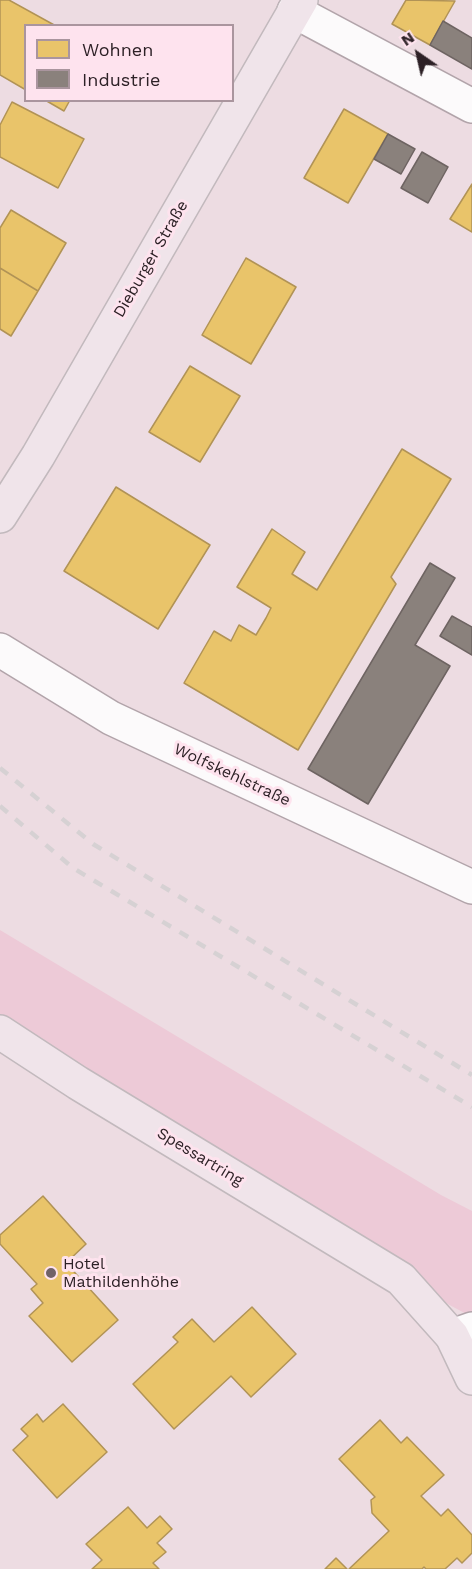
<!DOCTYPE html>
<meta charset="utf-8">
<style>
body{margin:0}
#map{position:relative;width:472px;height:1569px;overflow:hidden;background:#eddce2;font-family:"Work Sans",sans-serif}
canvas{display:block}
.legend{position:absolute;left:24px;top:24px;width:210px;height:78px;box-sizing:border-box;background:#fee3ee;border:2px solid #aa959e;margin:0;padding:8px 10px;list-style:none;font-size:18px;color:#2d2126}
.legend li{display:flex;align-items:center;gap:12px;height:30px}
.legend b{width:30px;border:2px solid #aa959e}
.north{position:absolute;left:388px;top:24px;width:60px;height:60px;-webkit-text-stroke:4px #fee3ee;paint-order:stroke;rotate:326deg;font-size:16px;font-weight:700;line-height:24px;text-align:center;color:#2d2126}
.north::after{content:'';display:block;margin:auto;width:21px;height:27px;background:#2d2126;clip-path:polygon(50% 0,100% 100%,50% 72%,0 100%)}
</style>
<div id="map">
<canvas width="472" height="1569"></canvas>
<ul class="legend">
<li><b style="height:16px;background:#e9c46a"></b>Wohnen</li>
<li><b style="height:16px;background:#8a817c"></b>Industrie</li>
</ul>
<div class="north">N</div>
</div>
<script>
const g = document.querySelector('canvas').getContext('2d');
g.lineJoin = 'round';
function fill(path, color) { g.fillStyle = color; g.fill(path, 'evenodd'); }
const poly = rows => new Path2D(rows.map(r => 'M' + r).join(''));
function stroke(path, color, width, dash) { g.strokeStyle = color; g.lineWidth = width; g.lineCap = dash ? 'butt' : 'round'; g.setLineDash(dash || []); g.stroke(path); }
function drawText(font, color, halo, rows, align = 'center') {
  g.font = font + ' "Work Sans",sans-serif'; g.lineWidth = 6; g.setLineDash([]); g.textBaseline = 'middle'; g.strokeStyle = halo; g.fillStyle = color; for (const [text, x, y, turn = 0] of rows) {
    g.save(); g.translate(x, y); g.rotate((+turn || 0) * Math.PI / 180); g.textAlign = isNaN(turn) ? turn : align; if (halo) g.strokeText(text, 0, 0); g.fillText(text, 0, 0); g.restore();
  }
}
fill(poly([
 [0,930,441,1195,472,1211,472,1317,401,1279,0,1024]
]), '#edcad7');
const homes = poly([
 [0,0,9,0,56,26,26,26,26,90,0,75,0,0],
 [406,0,455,1,430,45,392,24,406,0],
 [45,100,70,100,64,111,45,100],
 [12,102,84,139,58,188,0,157,0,125,12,102],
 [344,109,388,134,348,203,304,178,344,109],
 [472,184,472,232,450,219,472,184],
 [11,210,66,243,38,291,0,268,0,228,11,210],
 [246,258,296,287,251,364,202,335,246,258],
 [0,268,38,291,11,336,0,329,0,268],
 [190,366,240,396,200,462,149,432,190,366],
 [402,449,451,479,391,577,396,584,298,750,184,683,214,631,231,641,239,625,256,635,266,618,271,608,237,587,272,529,305,552,292,574,317,590,402,449],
 [116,487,210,545,158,629,64,571,116,487],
 [43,1196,86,1244,66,1263,118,1320,72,1362,29,1316,43,1303,31,1289,37,1284,0,1244,0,1235,43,1196],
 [252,1307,296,1354,251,1397,231,1376,174,1429,133,1384,178,1342,173,1337,192,1319,214,1342,252,1307],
 [63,1404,107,1452,57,1498,13,1450,28,1436,21,1429,37,1414,43,1422,63,1404],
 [380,1420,401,1443,407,1437,444,1475,421,1496,441,1516,448,1509,472,1535,472,1553,462,1563,457,1558,445,1569,426,1569,424,1567,422,1569,349,1569,389,1531,372,1513,371,1500,375,1497,339,1459,380,1420],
 [128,1507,147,1528,160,1516,172,1529,157,1543,166,1552,153,1563,159,1569,92,1569,102,1560,86,1544,128,1507],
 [336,1558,347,1569,325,1569,336,1558]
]);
fill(homes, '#e9c46a');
stroke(homes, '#b19356', 1.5);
const industry = poly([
 [443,21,472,38,472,69,430,45,443,21],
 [388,134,415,149,401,174,374,159,388,134],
 [422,152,448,167,428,203,401,188,422,152],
 [430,563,455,578,415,645,450,666,368,804,308,769,430,563],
 [452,616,472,627,472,655,440,636,452,616]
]);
fill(industry, '#8a817c');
stroke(industry, '#6e6462', 1.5);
const minor = poly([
 [294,11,472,106],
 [0,650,111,718,472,887],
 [452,1336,472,1329]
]);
const major = poly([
 [0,516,38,456,301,0],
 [0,1032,78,1083,401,1279,452,1336,472,1378]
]);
stroke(minor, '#b2a4aa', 36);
stroke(major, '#c2b9bd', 36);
stroke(minor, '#fcfafb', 33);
stroke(major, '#f0e4ea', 33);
stroke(poly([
 [0,768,93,844,472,1075],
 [0,806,73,868,472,1107]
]), '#d6d1d3', 4.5, [10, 10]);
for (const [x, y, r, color] of [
 [51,1273,6,"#706268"]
]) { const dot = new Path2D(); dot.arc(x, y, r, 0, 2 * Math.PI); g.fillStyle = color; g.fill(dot); stroke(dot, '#fee3ee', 2); }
drawText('16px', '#2d2126', '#fee3ee', [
 ["Dieburger Straße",151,259,-60],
 ["Wolfskehlstraße",232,775,25],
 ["Spessartring",200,1157,31]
]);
drawText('16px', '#2d2126', '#fee3ee', [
 ["Hotel",63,1264],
 ["Mathildenhöhe",63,1282]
], 'left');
</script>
